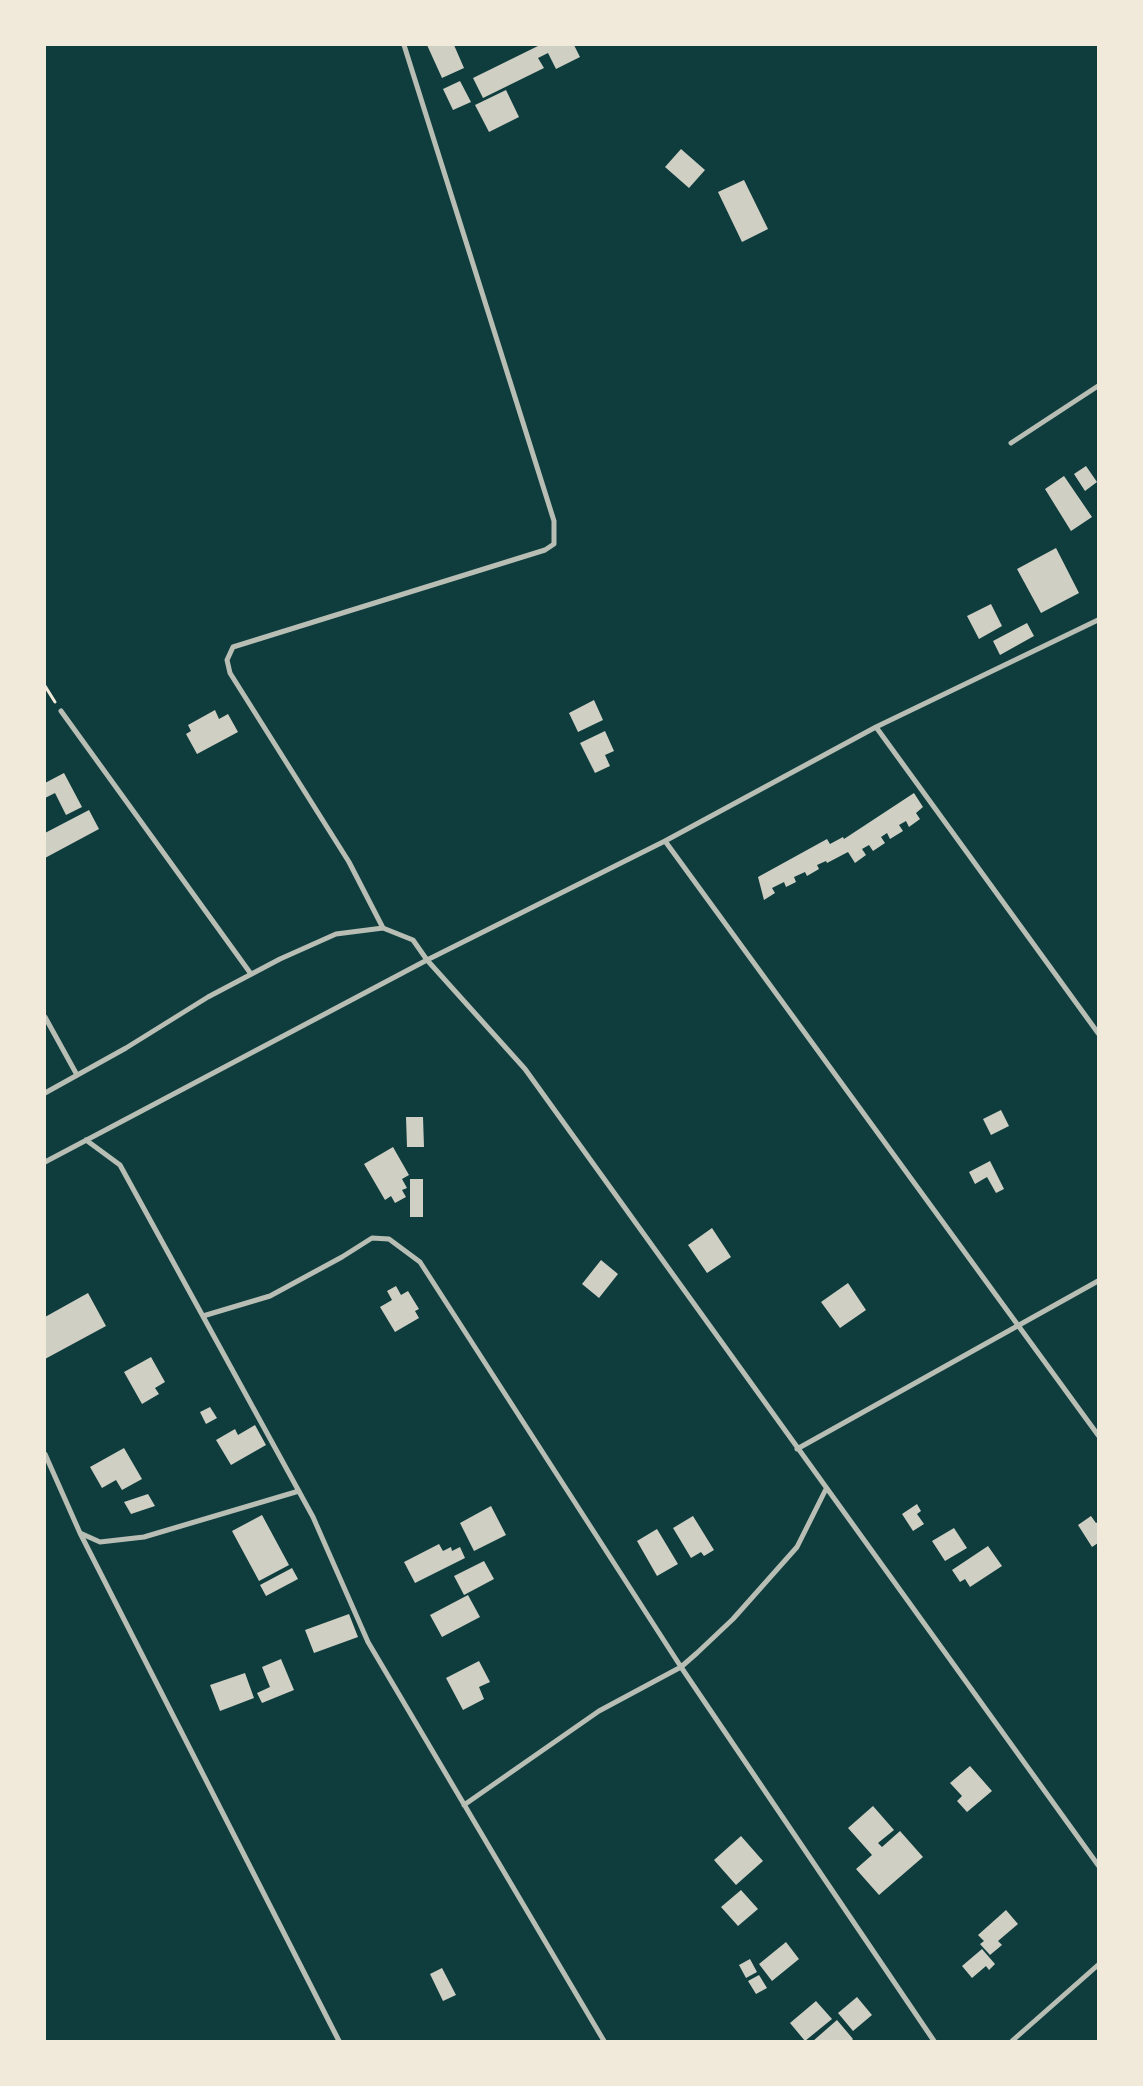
<!DOCTYPE html>
<style>
body{margin:0}
#map{position:relative;width:1143px;height:2086px;overflow:hidden;background:#0f3d3e;font-family:"Space Grotesk",sans-serif}
canvas{display:block}
.frame{position:absolute;inset:0;border:46px solid #f1e9da;pointer-events:none}
</style>
<div id="map">
<canvas width="1143" height="2086"></canvas>
<div class="frame"></div>
</div>
<script>
const g = document.querySelector('canvas').getContext('2d');
g.lineJoin = 'round';
function fill(path, color) { g.fillStyle = color; g.fill(path, 'evenodd'); }
const poly = rows => new Path2D(rows.map(r => 'M' + r).join(''));
function stroke(path, color, width, dash) { g.strokeStyle = color; g.lineWidth = width; g.lineCap = dash ? 'butt' : 'round'; g.setLineDash(dash || []); g.stroke(path); }
fill(poly([
 [427,45,454,45,464,68,442,78],
 [540,45,574,45,580,57,556,69,548,53,538,58,544,68,483,98,473,78],
 [460,81,471,102,453,110,443,89],
 [506,90,519,117,489,132,475,105],
 [681,149,705,170,689,188,665,167],
 [744,180,768,229,742,242,718,192],
 [1086,466,1097,482,1085,491,1074,474],
 [1064,476,1092,517,1071,531,1045,489],
 [1056,548,1079,593,1041,613,1017,569],
 [991,604,1002,626,979,639,967,616],
 [1027,623,1034,636,1000,655,993,641],
 [594,700,603,720,578,732,569,713],
 [215,710,219,719,228,714,238,732,197,754,186,734,191,731,188,725],
 [605,731,614,751,605,755,610,766,595,773,580,743],
 [64,773,82,807,66,815,55,793,45,798,45,783],
 [914,793,923,807,916,813,920,819,909,827,906,821,899,825,903,831,890,839,887,833,881,837,885,843,873,851,869,845,862,849,866,855,855,863,848,852,827,863,826,861,817,865,819,869,807,876,805,872,794,877,796,882,786,887,784,882,772,888,775,893,764,900,758,877,827,839,830,844,843,837,844,839],
 [89,810,99,829,45,858,45,833],
 [1001,1110,1009,1126,991,1135,983,1119],
 [406,1117,423,1117,424,1147,407,1147],
 [393,1147,409,1175,402,1179,407,1188,402,1190,406,1197,395,1203,391,1196,385,1200,364,1164],
 [990,1161,1004,1189,996,1193,987,1177,975,1184,969,1172],
 [410,1179,423,1179,423,1217,410,1217],
 [712,1228,731,1257,707,1273,688,1245],
 [601,1260,618,1274,599,1298,582,1284],
 [848,1283,866,1310,840,1328,821,1302],
 [396,1286,401,1295,408,1291,419,1309,415,1311,419,1318,395,1332,380,1307,392,1300,387,1291],
 [88,1293,106,1326,45,1359,45,1317],
 [151,1357,165,1382,155,1388,159,1394,142,1404,124,1372],
 [210,1407,217,1418,206,1424,200,1412],
 [255,1425,266,1445,231,1465,216,1440,235,1429,238,1435],
 [124,1448,142,1479,122,1490,116,1480,102,1488,90,1467],
 [148,1494,155,1506,131,1514,124,1502],
 [917,1504,921,1511,917,1514,924,1524,913,1531,902,1514],
 [491,1506,506,1535,474,1551,460,1523],
 [262,1515,289,1565,259,1581,232,1531],
 [693,1516,714,1550,704,1556,701,1552,691,1558,673,1528],
 [1091,1516,1096,1523,1098,1522,1098,1543,1092,1547,1078,1525],
 [954,1528,967,1548,945,1561,932,1541],
 [657,1529,678,1564,657,1576,637,1541],
 [439,1544,443,1551,451,1547,452,1551,460,1547,465,1558,415,1583,404,1562],
 [988,1546,1002,1566,970,1587,965,1579,960,1582,952,1570],
 [484,1561,494,1579,464,1595,454,1576],
 [292,1568,298,1579,266,1596,260,1585],
 [468,1595,480,1617,442,1637,430,1615],
 [349,1614,358,1637,314,1653,305,1630],
 [281,1659,294,1690,262,1703,257,1693,270,1687,262,1667],
 [479,1661,490,1682,479,1687,484,1699,463,1710,446,1678],
 [245,1673,254,1698,220,1711,210,1685],
 [970,1766,992,1791,967,1812,957,1801,962,1796,950,1783],
 [873,1806,894,1830,878,1843,882,1847,900,1831,923,1857,879,1895,856,1869,872,1855,848,1828],
 [741,1836,763,1861,736,1885,714,1860],
 [741,1890,758,1909,738,1926,721,1907],
 [1006,1910,1018,1924,998,1941,1002,1945,990,1955,980,1944,984,1941,978,1935],
 [786,1942,799,1959,772,1981,759,1964],
 [982,1949,995,1964,989,1970,986,1966,972,1978,962,1966],
 [750,1959,757,1972,746,1978,739,1965],
 [442,1968,456,1995,443,2001,430,1974],
 [759,1975,767,1988,756,1994,748,1981],
 [857,1997,872,2015,853,2031,838,2013],
 [816,2001,832,2019,805,2041,790,2023],
 [837,2020,853,2039,851,2041,813,2041]
]), '#cfcfc3');
stroke(poly([
 [45,686,55,702]
]), '#f1e9da', 3);
stroke(poly([
 [1011,443,1098,386],
 [61,711,251,974],
 [876,727,1098,1033],
 [665,841,1098,1435],
 [383,928,349,862,230,673,227,660,233,647,545,550,554,544,554,521,404,45],
 [45,1017,77,1075],
 [45,1093,126,1048,208,997,280,959,336,934,383,928,413,940,427,960,525,1069,1098,1865],
 [86,1140,120,1165,313,1517,368,1642,604,2041],
 [45,1162,427,960,665,841,876,727,1098,620],
 [203,1316,270,1296,342,1257,372,1238,389,1239,420,1262,681,1667,934,2041],
 [797,1449,1098,1281],
 [45,1454,80,1533,100,1542,144,1537,299,1491],
 [80,1533,339,2041],
 [464,1805,599,1711,681,1667,697,1653,733,1619,797,1547,826,1489],
 [1012,2041,1098,1965]
]), '#b8beb3', 5);
</script>
